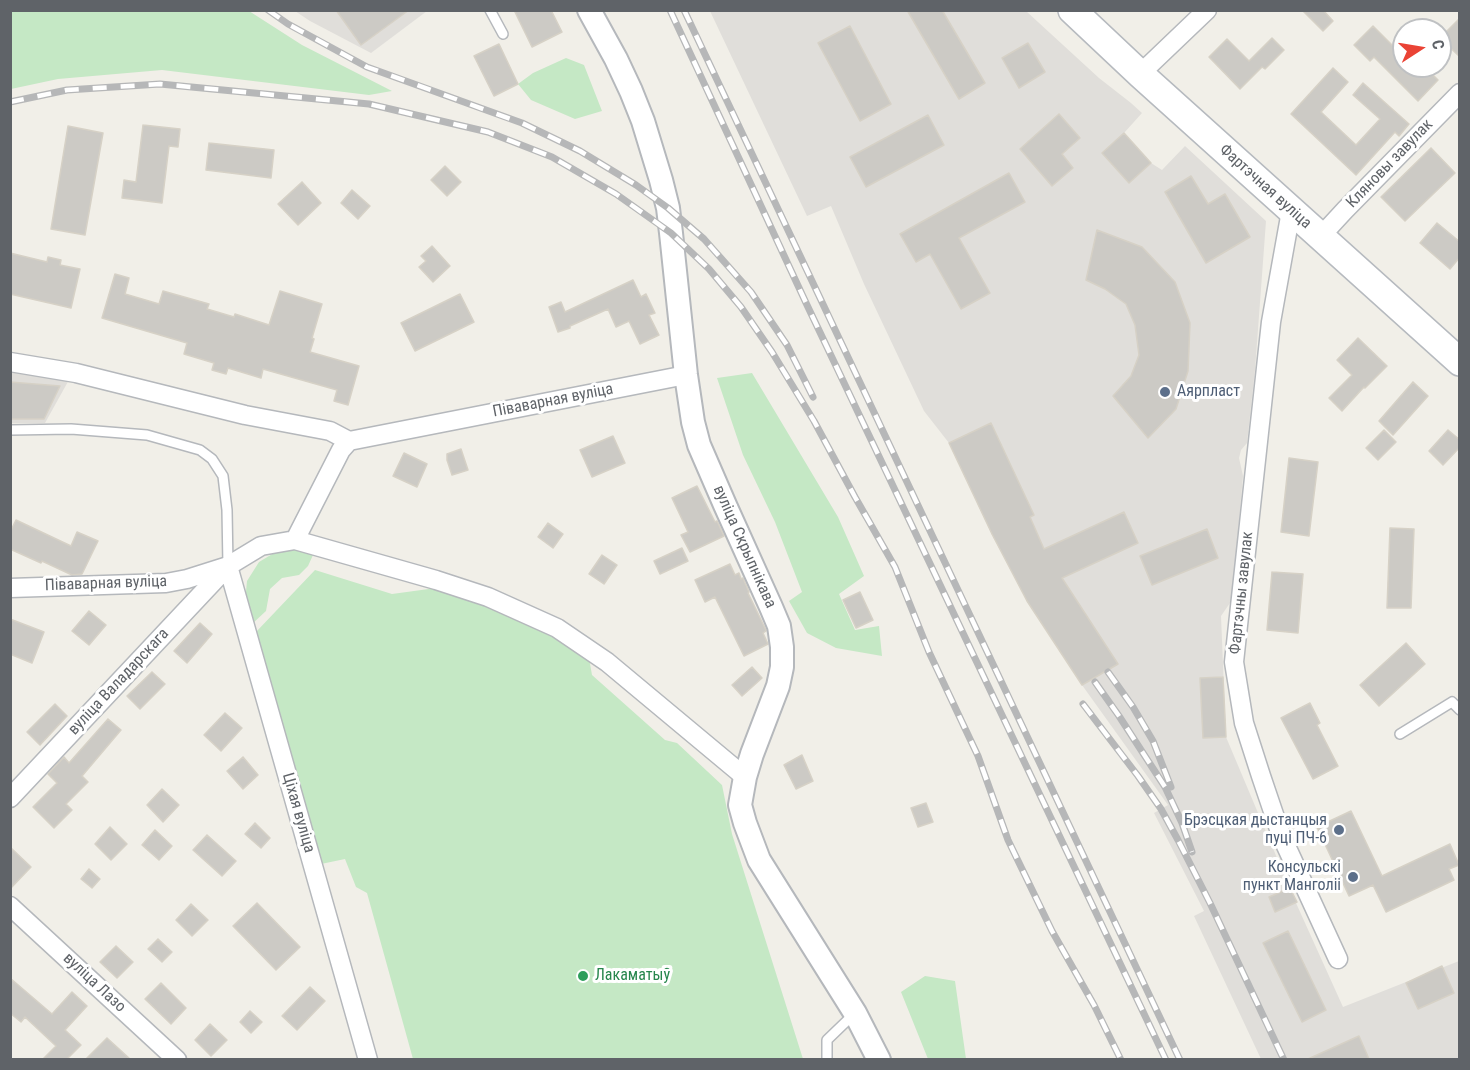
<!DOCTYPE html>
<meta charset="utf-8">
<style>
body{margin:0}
#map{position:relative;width:1470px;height:1070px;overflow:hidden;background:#f1efe8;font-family:"Roboto Condensed",sans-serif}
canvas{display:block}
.frame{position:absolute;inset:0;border:12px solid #5f6368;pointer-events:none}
.north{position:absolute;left:1392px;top:18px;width:60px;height:60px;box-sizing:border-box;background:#fff;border:2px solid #bfc1c3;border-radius:50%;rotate:78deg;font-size:16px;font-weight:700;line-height:24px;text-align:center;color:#5f6368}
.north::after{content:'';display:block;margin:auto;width:21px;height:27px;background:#ea4335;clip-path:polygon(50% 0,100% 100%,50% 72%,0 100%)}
</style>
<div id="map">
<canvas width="1470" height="1070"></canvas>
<div class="frame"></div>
<div class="north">С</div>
</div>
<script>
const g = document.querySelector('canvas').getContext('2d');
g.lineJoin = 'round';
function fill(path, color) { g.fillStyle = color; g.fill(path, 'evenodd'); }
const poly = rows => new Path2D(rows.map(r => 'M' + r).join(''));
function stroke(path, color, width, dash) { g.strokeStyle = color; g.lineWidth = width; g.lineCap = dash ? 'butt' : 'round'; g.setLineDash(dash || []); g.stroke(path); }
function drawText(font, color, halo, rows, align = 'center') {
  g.font = font + ' "Roboto Condensed",sans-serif'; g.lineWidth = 6; g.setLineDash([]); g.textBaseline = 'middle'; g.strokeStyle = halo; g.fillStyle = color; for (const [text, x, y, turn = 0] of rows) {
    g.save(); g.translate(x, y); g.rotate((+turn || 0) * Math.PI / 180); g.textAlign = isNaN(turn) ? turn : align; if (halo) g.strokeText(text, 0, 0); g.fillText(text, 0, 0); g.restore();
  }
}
fill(poly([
 [295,11,427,11,371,53,310,21],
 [710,11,1026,11,1099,78,1131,103,1142,113,1124,133,1151,163,1162,170,1185,146,1266,221,1255,370,1247,443,1241,450,1239,458,1243,476,1232,600,1221,616,1226,737,1296,903,1343,1007,1459,961,1459,1059,1261,1059,1194,916,1204,911,1154,813,1168,805,1082,685,1027,601,992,535,949,443,924,411,864,284,831,206,807,216],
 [10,369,70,378,45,423,11,423]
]), '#e0deda');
fill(poly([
 [10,11,249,11,302,45,392,91,369,95,162,70,58,79,11,89],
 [566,58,584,65,602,111,575,119,531,100,518,84,533,73],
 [752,373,838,517,864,576,839,594,855,630,879,626,882,656,836,648,807,633,789,601,802,592,775,522,743,455,717,378],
 [289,549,304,551,313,555,308,566,299,575,282,578,270,589,266,611,252,624,245,602,247,581,259,562,274,553],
 [315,570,392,594,436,588,509,612,589,658,592,675,665,740,677,743,722,785,732,834,803,1059,413,1059,367,893,356,887,345,859,321,864,256,632],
 [925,976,955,981,966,1059,928,1059,901,992]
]), '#c5e8c5');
const building = poly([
 [336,10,409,10,361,45,336,10],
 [514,10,551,10,562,32,532,47,514,10],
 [907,10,942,10,985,83,959,99,907,10],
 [1302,10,1323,10,1333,21,1323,31,1302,10],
 [1460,18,1460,57,1440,38,1460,18],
 [850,26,891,104,860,121,818,43,850,26],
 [1373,26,1404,57,1404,66,1424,66,1438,80,1418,101,1374,57,1370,61,1354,45,1373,26],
 [1272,38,1284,50,1265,69,1262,67,1240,89,1209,57,1227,39,1249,61,1272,38],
 [1028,43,1045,72,1019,88,1002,58,1028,43],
 [499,44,518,84,494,96,474,56,499,44],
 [1333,68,1348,82,1321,112,1356,145,1380,119,1353,95,1363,83,1409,124,1399,136,1395,132,1356,175,1291,114,1333,68],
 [1059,114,1080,138,1062,154,1073,168,1052,186,1020,149,1059,114],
 [928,115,944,145,866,187,850,157,928,115],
 [143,125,180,129,178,147,169,146,162,203,122,198,124,180,136,182,143,125],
 [68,126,103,133,85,235,51,229,68,126],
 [1124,133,1151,163,1129,183,1102,153,1124,133],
 [209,143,274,150,271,178,206,170,209,143],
 [1431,148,1455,173,1405,221,1381,197,1431,148],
 [445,166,461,182,447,196,431,180,445,166],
 [1009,173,1025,202,959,238,990,293,961,309,930,254,916,262,900,234,1009,173],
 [1191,176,1208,204,1225,194,1250,237,1206,263,1165,192,1191,176],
 [302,182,321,203,298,225,278,204,302,182],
 [352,190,370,206,358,219,341,203,352,190],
 [1437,223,1460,242,1460,257,1450,269,1420,243,1437,223],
 [1097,230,1142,247,1175,282,1190,323,1188,371,1176,409,1148,438,1113,396,1131,376,1139,355,1135,325,1126,304,1105,289,1086,280,1097,230],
 [432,246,450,266,433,282,419,267,426,261,421,256,432,246],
 [10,253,47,262,48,257,61,260,60,265,80,269,71,308,10,294,10,253],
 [115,274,129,278,125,294,159,304,163,291,209,304,207,309,234,317,235,314,269,325,280,291,322,304,312,338,314,339,310,352,359,366,348,405,334,401,337,390,263,369,261,378,228,368,226,374,212,370,214,363,184,354,187,343,102,318,115,274],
 [633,280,641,297,646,294,655,313,649,315,659,335,640,344,629,321,616,327,608,309,570,326,570,328,558,332,549,307,561,302,565,312,633,280],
 [460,294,474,322,415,351,401,323,460,294],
 [1358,338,1387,366,1365,388,1364,387,1342,411,1329,398,1352,375,1337,360,1358,338],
 [10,382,60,386,44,419,10,419,10,382],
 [1413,382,1428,396,1393,435,1379,421,1413,382],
 [991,423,1034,515,1030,517,1044,549,1124,512,1138,543,1062,578,1118,664,1082,685,1027,601,992,534,949,443,991,423],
 [1384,430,1396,442,1378,460,1366,448,1384,430],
 [1448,430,1460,440,1460,447,1443,465,1429,451,1448,430],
 [613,436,625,463,592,477,580,450,613,436],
 [461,449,468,470,452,475,447,460,447,454,461,449],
 [404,453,427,464,417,487,393,476,404,453],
 [1289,458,1318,462,1309,536,1281,532,1289,458],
 [697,486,715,522,717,521,724,536,690,552,681,535,688,532,672,498,697,486],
 [16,520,71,546,77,532,98,541,82,574,72,575,42,561,41,563,10,549,10,532,16,520],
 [548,523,563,534,553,548,538,537,548,523],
 [1390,528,1414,529,1411,608,1387,608,1390,528],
 [1207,529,1218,558,1152,585,1140,556,1207,529],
 [682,548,688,561,660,574,654,561,682,548],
 [602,555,617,565,604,584,589,574,602,555],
 [730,564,735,575,739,573,741,579,743,578,749,592,748,593,766,630,766,631,763,633,768,644,744,656,715,597,705,602,695,580,730,564],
 [1272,572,1303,574,1298,633,1267,630,1272,572],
 [860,592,873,620,856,628,843,600,860,592],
 [89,611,106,625,89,645,72,631,89,611],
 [10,619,44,632,32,663,10,654,10,619],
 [200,623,212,634,187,663,174,651,200,623],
 [1406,643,1425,664,1379,706,1360,685,1406,643],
 [752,667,762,678,742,696,732,685,752,667],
 [152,672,165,684,140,709,127,696,152,672],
 [1223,677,1226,737,1203,738,1200,678,1223,677],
 [1310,703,1320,723,1317,725,1338,766,1313,779,1281,718,1310,703],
 [55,704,67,716,40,745,27,732,55,704],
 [225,713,242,728,221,751,204,735,225,713],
 [108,719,121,730,82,776,88,782,66,804,72,810,54,828,33,807,57,783,48,774,64,757,69,763,108,719],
 [802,755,813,781,796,789,784,765,802,755],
 [243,757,258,775,243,789,227,771,243,757],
 [162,789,179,805,163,822,147,805,162,789],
 [926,803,933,822,918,827,911,808,926,803],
 [1351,811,1382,876,1450,844,1459,865,1449,869,1454,880,1386,912,1373,885,1349,896,1317,827,1351,811],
 [255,823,270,838,261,848,245,834,255,823],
 [110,827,127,844,111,860,95,844,110,827],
 [155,830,172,846,159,860,142,845,155,830],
 [207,835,236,861,222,876,193,850,207,835],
 [10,847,31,867,10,889,10,847],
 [89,869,100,879,92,888,81,879,89,869],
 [1290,888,1297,902,1275,912,1269,897,1290,888],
 [257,903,300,947,276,970,233,926,257,903],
 [191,904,208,920,192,936,176,920,191,904],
 [1288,931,1326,1010,1302,1022,1263,943,1288,931],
 [158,939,172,952,162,962,148,949,158,939],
 [116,946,133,962,117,978,100,962,116,946],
 [1442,966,1454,993,1418,1009,1406,983,1442,966],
 [10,978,52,1014,72,992,87,1006,65,1030,81,1045,67,1059,43,1059,56,1046,25,1017,21,1022,10,1013,10,978],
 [161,983,186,1008,171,1024,145,999,161,983],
 [310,987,325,1001,297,1030,282,1016,310,987],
 [250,1011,262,1022,251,1033,240,1022,250,1011],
 [210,1024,227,1040,211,1056,195,1040,210,1024],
 [1359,1036,1369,1059,1308,1059,1359,1036],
 [107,1038,130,1059,86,1059,107,1038]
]);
fill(building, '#cccac5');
stroke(building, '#d6d1c6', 1.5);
const service = poly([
 [490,10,503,34],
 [10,430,71,429,147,435,200,450,212,459,223,476,227,510,228,566],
 [1400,734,1452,702,1460,710],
 [827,1060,827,1040,855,1013]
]);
const minor = poly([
 [1140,74,1207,10],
 [1291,211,1271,322,1234,662,1244,723,1261,776,1281,835,1338,959],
 [1321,236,1345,210,1460,93],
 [10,362,76,373,245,415,330,431,349,441,686,375],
 [295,540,436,580,488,597,557,628,607,662,745,777],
 [228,566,368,1060],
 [10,588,166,583,187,579,228,566,261,546,295,540,341,450,349,441],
 [10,798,227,567],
 [10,906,177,1060]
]);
const tertiary = poly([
 [589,10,616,59,631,91,643,121,661,180,668,208,671,233,686,375,693,422,699,445,725,505,771,607,779,626,782,647,782,667,778,686,752,754,745,777,740,805,745,823,759,860,855,1013,879,1060]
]);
const secondary = poly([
 [1072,10,1140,74,1460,362]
]);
stroke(service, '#b5b8bc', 12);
stroke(minor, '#b5b8bc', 21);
stroke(tertiary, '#b5b8bc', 26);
stroke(secondary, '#b6babf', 30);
stroke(service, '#fff', 9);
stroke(minor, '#fff', 18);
stroke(tertiary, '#fff', 22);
stroke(secondary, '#fff', 27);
const rail = poly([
 [268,10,288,24,367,67,522,123,580,151,636,185,668,208,704,239,751,292,787,345,813,397],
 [670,10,807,305,1166,1060],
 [684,10,1180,1060],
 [10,102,67,90,160,84,369,104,488,132,552,157,616,194,671,233,709,269,741,307,772,352,814,421,855,497,895,567,929,652,978,756,1008,840,1052,931,1094,1005,1121,1060],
 [1108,672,1133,707,1153,741,1171,787],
 [1095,682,1119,716,1165,787,1182,823,1192,852],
 [1083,704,1138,776,1161,809,1178,840,1210,903,1284,1060]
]);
stroke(rail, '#b6b7b8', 7);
stroke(rail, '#fff', 4.5, [14]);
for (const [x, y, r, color] of [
 [1165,392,6,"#5c6f8a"],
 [1339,830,6,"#5c6f8a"],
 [1353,877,6,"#5c6f8a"],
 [583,976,6,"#2e9e5b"]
]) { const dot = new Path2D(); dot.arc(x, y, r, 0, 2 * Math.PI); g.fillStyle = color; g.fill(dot); stroke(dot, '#fff', 2); }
drawText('16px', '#5f6368', '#fff', [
 ["Кляновы завулак",1390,164,-46],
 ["Фартэчная вуліца",1265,187,42],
 ["Піваварная вуліца",553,401,-11],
 ["вуліца Скрыпнікава",744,547,66],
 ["Піваварная вуліца",106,584,-2],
 ["Фартэчны завулак",1242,593,-84],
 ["вуліца Валадарскага",119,682,-47],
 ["Ціхая вуліца",298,813,74],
 ["вуліца Лазо",94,983,43]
]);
drawText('16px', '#4e5e75', '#fff', [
 ["Аярпласт",1177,392,"left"],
 ["Брэсцкая дыстанцыя",1327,821],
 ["пуці ПЧ-6",1327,839],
 ["Консульскі",1341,868],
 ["пункт Манголіі",1341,886]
], 'right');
drawText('16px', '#27864d', '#fff', [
 ["Лакаматыў",595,976]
], 'left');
</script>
